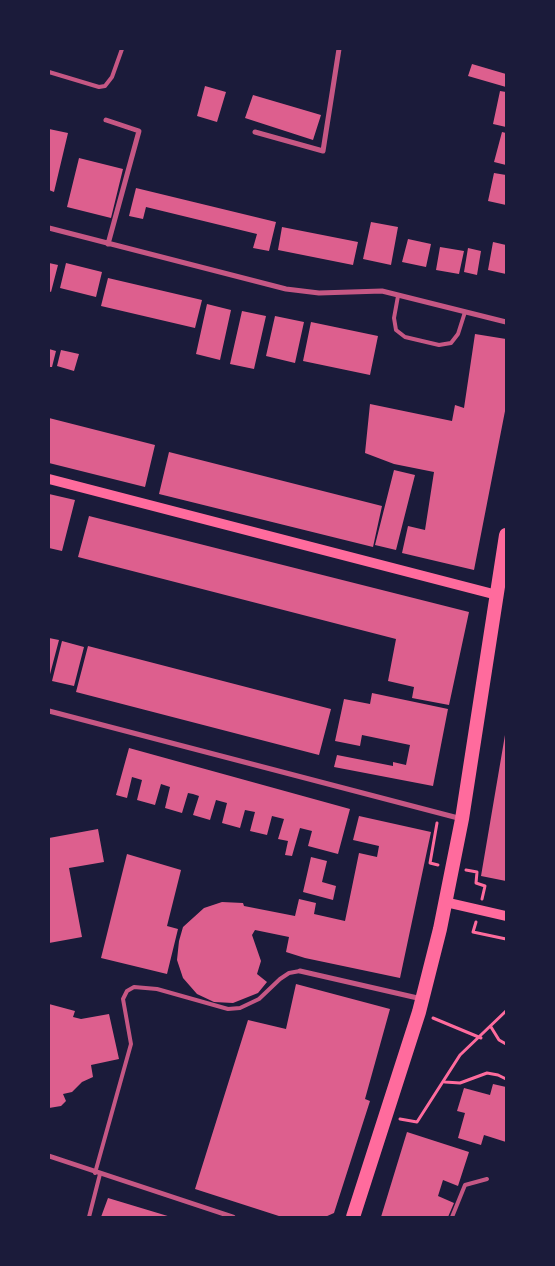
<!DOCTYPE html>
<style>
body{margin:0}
#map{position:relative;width:555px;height:1266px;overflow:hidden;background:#1b1b3a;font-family:"Nunito Sans",sans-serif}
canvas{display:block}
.frame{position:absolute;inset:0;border:50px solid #1b1b3a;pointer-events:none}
</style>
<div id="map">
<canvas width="555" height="1266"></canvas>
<div class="frame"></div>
</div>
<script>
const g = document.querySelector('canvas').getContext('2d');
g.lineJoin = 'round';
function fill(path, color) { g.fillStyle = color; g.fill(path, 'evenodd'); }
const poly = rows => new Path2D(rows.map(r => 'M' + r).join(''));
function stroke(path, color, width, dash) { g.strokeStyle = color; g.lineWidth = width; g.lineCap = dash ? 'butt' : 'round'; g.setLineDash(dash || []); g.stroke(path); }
fill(poly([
 [472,64,506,74,506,87,468,76],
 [205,86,226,92,217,122,197,116],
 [500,91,506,92,506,127,493,124],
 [253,95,321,115,313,140,245,118],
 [49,129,68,133,54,192,49,190],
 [502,132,506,133,506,165,494,162],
 [79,158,123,169,111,218,67,207],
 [494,173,506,175,506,205,488,201],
 [136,188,276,222,269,251,253,248,257,234,146,207,143,219,129,216],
 [371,222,398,227,391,265,363,259],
 [282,227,358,242,353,265,278,250],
 [408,239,431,244,426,267,402,262],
 [493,242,506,245,506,274,488,270],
 [440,247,464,251,459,274,436,270],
 [468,248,481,251,477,275,464,272],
 [49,263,58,265,51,292,49,291],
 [66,263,102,272,96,297,60,288],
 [108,278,202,300,195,328,101,306],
 [207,304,231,310,220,360,196,354],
 [242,311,266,316,254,369,230,364],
 [275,316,304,322,295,363,266,356],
 [311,322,378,336,370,375,303,361],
 [475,334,506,339,506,406,474,570,402,553,408,526,425,530,434,472,394,464,365,453,370,404,452,421,455,405,464,408],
 [49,349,56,351,52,367,49,367],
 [61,350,79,354,74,371,57,366],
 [49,418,155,445,145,487,49,463],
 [169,452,382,506,373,547,159,494],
 [394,470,415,475,396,550,375,545],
 [49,494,75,500,62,551,49,548],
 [89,516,469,612,449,705,412,698,414,687,388,681,396,639,78,557],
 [49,638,59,640,49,678],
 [62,641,84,647,74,686,52,681],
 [88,646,331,709,319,755,76,692],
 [372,693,448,709,433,786,334,767,337,755,393,766,393,762,406,765,410,745,362,735,360,746,335,741,344,699,370,704],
 [505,735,506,735,506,881,481,876],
 [129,748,350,809,338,854,308,846,312,831,300,828,292,856,285,855,288,841,278,839,284,819,272,816,267,835,250,831,255,812,245,810,240,828,222,823,227,803,216,800,210,820,193,815,199,796,193,794,188,793,182,813,165,808,170,787,161,784,155,805,137,800,142,780,132,777,127,798,116,795],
 [359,816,431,832,400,978,305,958,286,952,289,937,255,930,252,935,261,961,257,974,267,982,258,993,233,1003,214,1002,197,994,183,978,177,960,179,941,183,927,204,908,222,902,243,903,244,906,295,916,299,899,316,903,314,914,345,921,359,853,377,857,379,846,353,840],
 [98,829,104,862,69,868,82,937,49,943,49,838],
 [127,854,181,870,167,926,178,929,167,974,101,958],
 [311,857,327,861,322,882,336,886,333,900,303,892],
 [296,984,390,1009,365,1099,370,1101,334,1213,325,1217,282,1217,195,1189,248,1020,286,1029],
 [49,1004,75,1011,73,1017,81,1019,109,1014,119,1059,91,1065,93,1077,82,1082,72,1092,63,1094,66,1101,61,1106,49,1108],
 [493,1084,506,1087,506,1142,484,1135,481,1145,458,1138,465,1113,457,1111,464,1088,490,1095],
 [407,1132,469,1152,458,1186,443,1180,438,1196,454,1203,448,1217,381,1217],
 [108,1198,171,1217,101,1217]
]), '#dd5f8e');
stroke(poly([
 [437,823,430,863,438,865],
 [466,870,477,872,476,883,485,886,482,899],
 [476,922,473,932,506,939],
 [433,1018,481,1038],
 [491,1027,499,1040,506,1044],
 [445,1082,460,1083,487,1073,498,1075,506,1079],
 [400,1119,417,1122,460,1055,506,1011]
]), '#ff6b9d', 3);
stroke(poly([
 [49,72,99,87,105,86,112,77,122,49],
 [398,296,394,318,396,330,405,337,439,345,451,343,458,334,465,312],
 [95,1173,131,1044,123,999,127,991,134,987,157,989,228,1009,240,1008,259,999,280,979,289,973,300,971],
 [89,1217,100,1174],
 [452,1217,465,1185,487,1179]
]), '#c65784', 4);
stroke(poly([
 [106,120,139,131,108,244],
 [255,132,323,151,339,49],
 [49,228,286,289,319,293,382,291,506,322],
 [49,711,462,819],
 [300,971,422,999],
 [49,1156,233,1217]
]), '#c65784', 5);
stroke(poly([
 [49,479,497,595],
 [445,902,506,916]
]), '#ff6b9d', 10);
stroke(poly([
 [353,1217,419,1012,440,929,462,819,506,535]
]), '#ff6b9d', 14);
</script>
